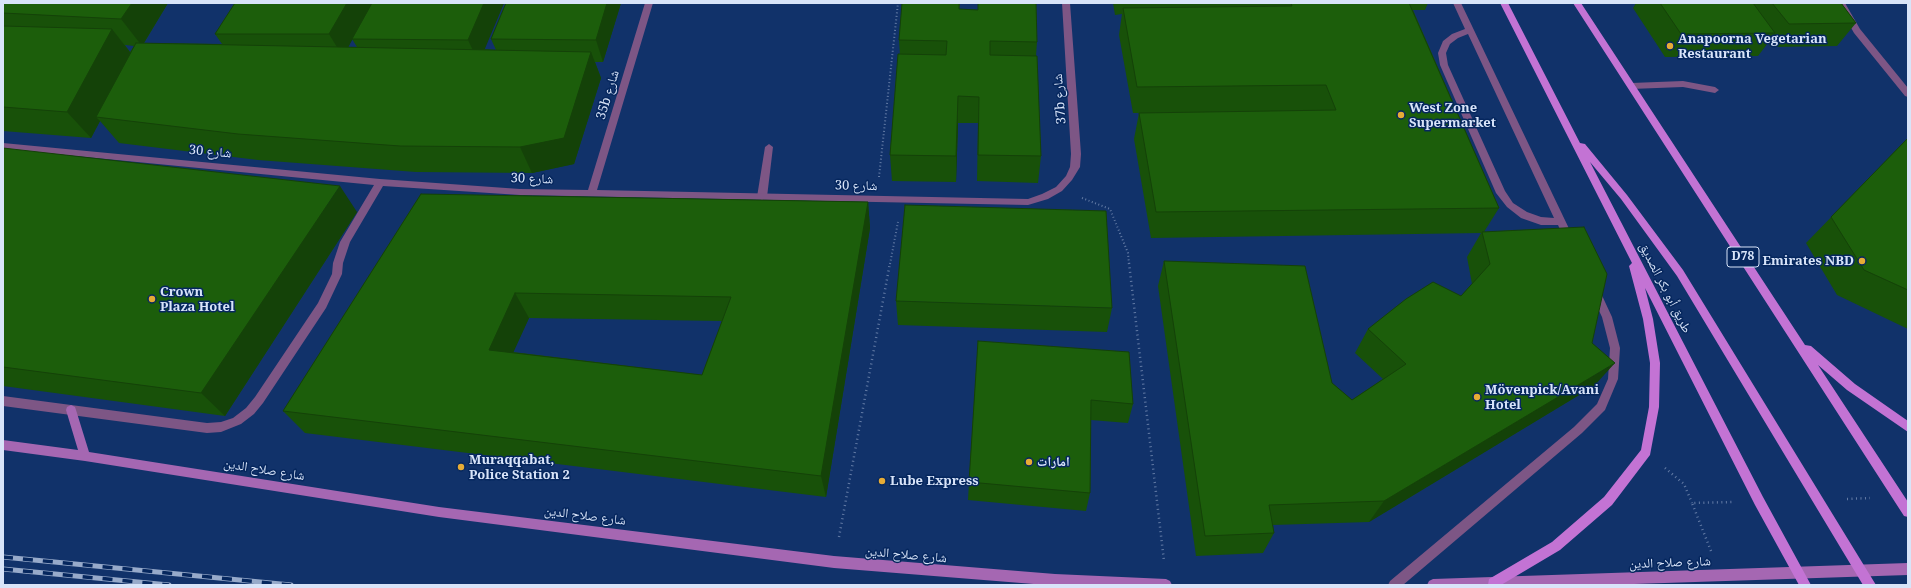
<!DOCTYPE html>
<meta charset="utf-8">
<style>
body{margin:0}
#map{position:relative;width:1911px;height:588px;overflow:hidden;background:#11326a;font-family:"Noto Serif",serif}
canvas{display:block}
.frame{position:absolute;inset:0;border:4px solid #d8e4f9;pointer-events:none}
</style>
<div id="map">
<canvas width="1911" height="588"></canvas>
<div class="frame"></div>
</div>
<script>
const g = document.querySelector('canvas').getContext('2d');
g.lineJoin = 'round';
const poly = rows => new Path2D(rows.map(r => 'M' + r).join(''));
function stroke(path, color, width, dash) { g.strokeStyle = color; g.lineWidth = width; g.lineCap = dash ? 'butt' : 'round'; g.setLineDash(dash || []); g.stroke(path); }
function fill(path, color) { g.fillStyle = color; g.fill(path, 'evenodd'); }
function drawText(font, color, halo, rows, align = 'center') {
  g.font = font + ' "Noto Serif","Noto Naskh Arabic",serif'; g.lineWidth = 3; g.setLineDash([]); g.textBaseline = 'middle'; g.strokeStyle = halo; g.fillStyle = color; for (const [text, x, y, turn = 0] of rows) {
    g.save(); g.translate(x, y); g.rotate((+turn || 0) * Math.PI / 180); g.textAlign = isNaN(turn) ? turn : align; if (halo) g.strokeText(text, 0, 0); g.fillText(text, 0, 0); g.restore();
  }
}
stroke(poly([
 [879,177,898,3],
 [1082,198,1110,209,1128,253,1129,264],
 [890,264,898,222]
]), '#637ba5', 2, [1, 2.5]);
stroke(poly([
 [1129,263,1164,561],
 [1665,468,1684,484,1692,503],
 [1847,499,1870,498],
 [839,537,890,263],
 [1711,551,1692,503,1732,502]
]), '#637ba5', 2.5, [1, 3.5]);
fill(poly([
 [1453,3,1461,3,1574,239,1572,242,1566,242,1558,225,1541,225,1521,218,1507,207,1496,193,1440,65,1438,53,1443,41,1452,34,1465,29,1453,3],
 [1468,34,1554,218,1541,217,1527,212,1513,203,1505,191,1448,65,1446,53,1450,44,1458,38,1468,34],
 [1683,81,1715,87,1719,90,1715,93,1683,87,1631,89,1627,86,1631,83,1683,81],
 [769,144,773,147,767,197,762,200,757,197,765,147,769,144],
 [1595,288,1599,289,1612,317,1620,348,1618,379,1605,410,1582,433,1403,585,1388,585,1390,581,1574,427,1597,404,1608,379,1610,348,1602,317,1590,292,1591,289,1595,288]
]), '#7d5685');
fill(poly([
 [645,3,653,3,597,190,1028,199,1042,194,1056,187,1066,176,1070,167,1071,154,1062,3,1070,3,1081,154,1080,167,1072,180,1062,191,1048,199,1028,205,520,195,383,186,350,242,343,263,342,274,326,308,263,403,254,414,241,424,221,432,207,433,3,406,3,396,207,423,221,422,233,418,246,408,255,397,318,303,332,274,333,263,340,242,374,185,3,149,3,143,380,179,520,189,588,190,645,3],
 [1837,3,1845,3,1860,29,1908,88,1908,97,1905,96,1854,33,1837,3]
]), '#7d5685');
fill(poly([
 [71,405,75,407,76,410,89,452,439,507,834,556,1055,574,1166,579,1170,581,1172,585,1046,585,834,568,439,517,85,461,3,450,3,440,78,450,66,410,67,407,71,405],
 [1908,563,1908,575,1604,585,1427,585,1429,581,1433,579,1908,563]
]), '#a567b2');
fill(poly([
 [1500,3,1508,3,1580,143,1585,144,1627,195,1683,270,1876,585,1863,585,1677,276,1621,199,1590,162,1763,497,1811,585,1799,585,1755,505,1645,288,1653,319,1660,363,1659,407,1650,455,1612,505,1560,550,1501,585,1488,585,1489,579,1552,542,1604,497,1641,450,1649,407,1650,363,1643,319,1629,266,1632,263,1500,3],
 [1573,3,1581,3,1805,345,1811,346,1855,384,1908,421,1908,432,1847,390,1818,365,1908,502,1908,517,1904,516,1573,3]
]), '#c373d4');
const rail = poly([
 [3,557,291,585],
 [3,569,169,585]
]);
stroke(rail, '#97aaca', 5);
stroke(rail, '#06275e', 3.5, [10]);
fill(poly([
 [3,3,168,3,144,43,222,44,215,34,235,3,504,3,484,49,496,50,491,39,621,3,603,62,595,62,601,78,574,164,532,173,416,172,258,160,119,143,100,121,91,138,3,131],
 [352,39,357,47,348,47],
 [125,45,134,46,130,52],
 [960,3,959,9,1037,42,1036,56,1041,156,1038,183,977,181,978,123,958,123,956,182,892,181,890,155,900,55,899,40],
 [1113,3,1428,3,1425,10,1413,10,1499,208,1484,232,1592,343,1594,386,1369,522,1273,525,1274,533,1263,553,1196,556,1158,286,1164,261,1332,383,1352,400,1383,379,1355,353,1368,329,1461,296,1472,284,1467,257,1481,233,1151,238,1134,139,1139,113,1133,113,1119,35,1122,14,1115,15],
 [1636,3,1841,3,1856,23,1837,46,1771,47,1768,43,1758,56,1665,57,1633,8],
 [1908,138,1908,329,1837,295,1806,243],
 [3,148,357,212,225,416,3,386],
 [421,194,868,202,870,228,826,497,305,433,283,411],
 [529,318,722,321,702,375,513,352],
 [896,301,1112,308,1107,332,898,325],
 [978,341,1133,404,1128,423,1091,420,1090,493,1086,511,968,500,969,482]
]), '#185109');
fill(poly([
 [132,3,168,3,142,46,121,19],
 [347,3,372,3,343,57,329,34],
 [484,3,504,3,479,63,468,40],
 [607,3,621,3,603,62,596,40],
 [112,29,133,56,96,117,100,121,91,138,67,112],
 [591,52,601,78,574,164,532,173,520,147],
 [958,96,958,123,956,182,956,156],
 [340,186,357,212,225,416,201,393],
 [868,202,870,228,826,497,821,476],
 [515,293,529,318,504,373,489,350],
 [1615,363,1594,386,1369,522,1384,501]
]), '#144208');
const building = poly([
 [3,3,132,3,121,19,3,13,3,3],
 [235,3,347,3,329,34,215,34,235,3],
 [372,3,484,3,468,40,352,39,372,3],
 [506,3,607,3,596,40,491,39,506,3],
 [902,3,959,3,959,9,978,10,978,3,1036,3,1037,42,990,41,990,55,1037,56,1041,156,978,155,979,97,958,96,956,156,890,155,898,54,946,55,947,41,899,40,902,3],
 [1291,3,1409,3,1499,208,1156,212,1139,113,1336,110,1326,85,1137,87,1123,8,1292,6,1291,3],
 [1660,3,1753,3,1775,33,1681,34,1660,3],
 [1772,3,1841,3,1856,23,1789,24,1772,3],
 [3,26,112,29,67,112,3,107,3,26],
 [136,43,591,52,564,138,520,147,400,146,238,134,96,117,136,43],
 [1908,138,1908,290,1864,270,1831,217,1908,138],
 [3,148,340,186,201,393,3,367,3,148],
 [421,194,868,202,821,476,283,411,421,194],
 [515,293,731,297,702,375,489,350,515,293],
 [905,205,1106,211,1112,308,896,301,905,205],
 [1584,227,1607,274,1592,343,1615,363,1384,501,1269,505,1274,533,1205,536,1164,261,1305,266,1332,383,1352,400,1406,364,1368,329,1406,299,1433,282,1461,296,1490,264,1482,232,1584,227],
 [978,341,1129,352,1133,404,1091,400,1090,493,969,482,978,341]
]);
fill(building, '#1c5e0b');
stroke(building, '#144208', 1);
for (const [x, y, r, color] of [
 [1670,46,4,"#e7ac36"],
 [1401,115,4,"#e7ac36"],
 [1862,261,4,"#e7ac36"],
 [152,299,4,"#e7ac36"],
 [1477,397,4,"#e7ac36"],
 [1029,462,4,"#e7ac36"],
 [461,467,4,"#e7ac36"],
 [882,481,4,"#e7ac36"]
]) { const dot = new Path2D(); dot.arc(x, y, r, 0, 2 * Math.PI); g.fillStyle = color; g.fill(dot); stroke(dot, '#06275e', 1.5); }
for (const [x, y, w] of [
 [1743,257,32]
]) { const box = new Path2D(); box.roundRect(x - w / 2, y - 10, w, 20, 3); g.fillStyle = '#06275e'; g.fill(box); stroke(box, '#d8e4f9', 1); }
drawText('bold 12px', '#d8e4f9', null, [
 ["D78",1743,257]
]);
drawText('bold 13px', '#d8e4f9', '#06275e', [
 ["Anapoorna Vegetarian",1678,39],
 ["Restaurant",1678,54],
 ["West Zone",1409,108],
 ["Supermarket",1409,123],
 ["Emirates NBD",1854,261,"right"],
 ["Crown",160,292],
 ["Plaza Hotel",160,307],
 ["Mövenpick/Avani",1485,390],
 ["Hotel",1485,405],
 ["Muraqqabat,",469,460],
 ["Police Station 2",469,475],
 ["امارات",1037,462],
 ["Lube Express",890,481]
], 'left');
drawText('13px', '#d8e4f9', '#06275e', [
 ["35b شارع",608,95,-73],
 ["37b شارع",1060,99,-94],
 ["شارع 30",210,152,5],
 ["شارع 30",532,179,2],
 ["شارع 30",856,186,1],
 ["طريق أبو بكر الصديق",1665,288,63],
 ["شارع صلاح الدين",264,470,9],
 ["شارع صلاح الدين",585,516,7],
 ["شارع صلاح الدين",906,555,5],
 ["شارع صلاح الدين",1670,563,-2]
]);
</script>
